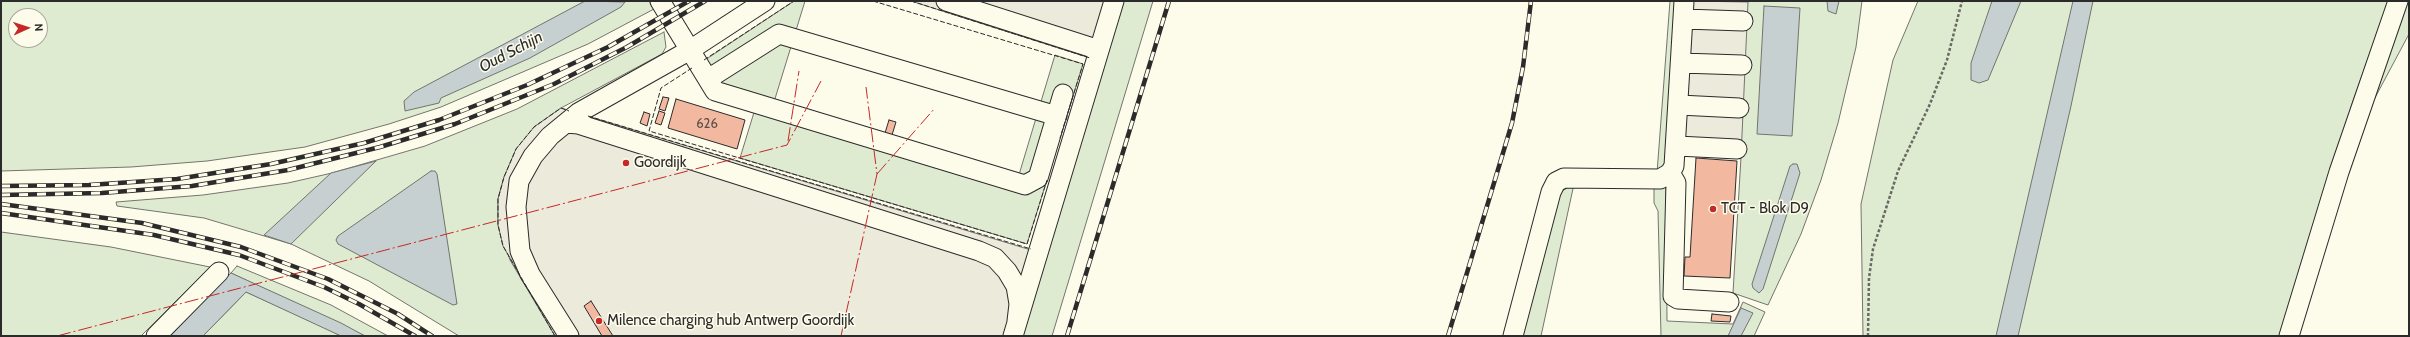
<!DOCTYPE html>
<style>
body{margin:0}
#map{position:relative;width:2410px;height:337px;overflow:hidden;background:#fdfbea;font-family:Cabin,sans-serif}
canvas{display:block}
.frame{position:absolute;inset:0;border:2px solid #2b2b2b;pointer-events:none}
.north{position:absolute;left:8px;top:8px;width:40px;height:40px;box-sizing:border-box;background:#fdfbea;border:1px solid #a9a89e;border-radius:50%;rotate:87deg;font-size:11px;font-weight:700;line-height:16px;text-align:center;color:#2b2b2b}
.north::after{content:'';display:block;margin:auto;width:14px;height:18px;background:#c62828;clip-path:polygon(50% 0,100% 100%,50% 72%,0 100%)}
</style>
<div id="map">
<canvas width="2410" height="337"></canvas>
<div class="frame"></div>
<div class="north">N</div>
</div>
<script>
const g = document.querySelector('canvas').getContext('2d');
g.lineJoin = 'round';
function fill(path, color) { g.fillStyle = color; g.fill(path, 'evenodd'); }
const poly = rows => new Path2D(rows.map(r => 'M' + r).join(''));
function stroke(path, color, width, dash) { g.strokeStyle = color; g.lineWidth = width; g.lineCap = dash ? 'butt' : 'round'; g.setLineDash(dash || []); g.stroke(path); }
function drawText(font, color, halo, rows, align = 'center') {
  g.font = font + ' Cabin,sans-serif'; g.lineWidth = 3; g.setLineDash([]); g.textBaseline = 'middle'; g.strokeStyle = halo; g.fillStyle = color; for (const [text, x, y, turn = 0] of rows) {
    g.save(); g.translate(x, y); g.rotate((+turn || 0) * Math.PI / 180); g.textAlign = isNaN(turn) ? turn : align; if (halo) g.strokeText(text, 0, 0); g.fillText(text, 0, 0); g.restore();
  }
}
const green = poly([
 [1,1,649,1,654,9,588,44,441,107,389,124,305,147,207,161,131,167,1,171,1,1],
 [16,16,40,16,40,40,16,40,16,16],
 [794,1,805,1,770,115,1015,188,1055,55,1083,64,1027,244,740,158,759,96,720,84,705,60,794,1],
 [1121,1,1153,1,1052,336,1020,336,1121,1],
 [1670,1,1676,1,1668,156,1664,166,1657,173,1670,1],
 [1717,1,1862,1,1856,47,1838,123,1821,180,1801,234,1768,305,1733,293,1741,157,1717,1],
 [1918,1,2389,1,2353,101,2281,336,1863,336,1861,204,1893,60,1918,1],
 [2404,1,2409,1,2409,34,2369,109,2404,1],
 [664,32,666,47,662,54,561,108,534,127,504,177,498,199,498,225,510,260,555,336,459,336,369,281,291,244,204,218,117,206,116,202,203,195,288,183,332,173,425,146,517,109,664,32],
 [1574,184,1541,336,1519,336,1556,198,1562,191,1574,184],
 [1666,184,1667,321,1733,324,1743,302,1765,312,1754,336,1661,336,1658,211,1654,203,1654,186,1666,184],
 [1,232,111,247,210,267,141,336,1,336,1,232],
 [237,266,331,305,388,336,365,336,231,273,237,266],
 [246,292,324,327,341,336,203,336,246,292]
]);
fill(green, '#deebd1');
stroke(green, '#74746e', 1);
const parking = poly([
 [911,1,1121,1,1020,336,555,336,503,246,498,225,498,199,504,177,516,149,534,127,561,108,1031,250,1090,58,911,1],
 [1689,1,1748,2,1741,157,1680,154,1689,1]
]);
fill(parking, '#eceadb');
stroke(parking, '#74746e', 1);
const water = poly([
 [585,1,625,2,621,7,530,58,441,98,439,103,405,111,404,101,414,92,585,1],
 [1827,1,1839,1,1836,14,1828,11,1827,1],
 [1992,1,2021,1,1988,80,1979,83,1971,80,1971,63,1992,1],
 [2073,1,2093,1,2071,106,2018,336,1996,336,2073,1],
 [1764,6,1800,8,1792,136,1757,134,1764,6],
 [376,161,291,244,264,235,331,173,376,161],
 [1793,164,1797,164,1800,173,1763,289,1759,293,1753,288,1752,284,1790,166,1793,164],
 [431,171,435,171,437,174,457,304,453,305,338,244,336,240,338,236,431,171],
 [231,273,341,323,365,336,341,336,246,292,203,336,168,336,231,273],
 [1741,308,1753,313,1741,336,1728,336,1741,308]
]);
fill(water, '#c7d0d0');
stroke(water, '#74746e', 1);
const building = poly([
 [663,97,669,98,665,111,659,109,663,97],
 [676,99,745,120,737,149,668,128,676,99],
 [659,111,665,113,661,125,655,123,659,111],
 [644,112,650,114,647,126,640,123,644,112],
 [889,120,896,122,892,135,885,133,889,120],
 [1696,158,1737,161,1730,278,1684,276,1685,257,1690,257,1696,158],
 [591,301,613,336,602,336,584,306,591,301],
 [1712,314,1731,316,1730,322,1711,321,1712,314]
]);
fill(building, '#f2b8a0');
stroke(building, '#2b2b2b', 1);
const minor = poly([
 [660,1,715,91,1025,185,1038,178,1063,94],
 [946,1,1093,48,1096,51,1097,57],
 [1684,19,1743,21],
 [1681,63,1742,65],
 [708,79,779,34,1057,116],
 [1679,105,1739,108],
 [566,123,578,124,979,251,995,258,1007,271,1016,286,1019,304,1017,321],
 [1677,146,1737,149],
 [1670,173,1676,183,1673,296,1678,299,1729,302],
 [156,336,219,272],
 [569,336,530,274,520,251,516,207,519,181,533,156,550,136,578,113,690,50,765,1],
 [1013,336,1114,1],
 [1513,336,1551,192,1556,182,1564,178,1660,179,1670,173,1674,166,1684,1],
 [2289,336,2339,172,2398,1]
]);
stroke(minor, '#2b2b2b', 21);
stroke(poly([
 [1868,336,1869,278,1873,249,1898,171,1930,104,1947,60,1962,1]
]), '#6a6964', 2.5, [3, 2]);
stroke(minor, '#fdfbea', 19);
const rail = poly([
 [1,186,89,185,177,179,271,164,364,143,439,120,527,85,608,47,689,1],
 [1,195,102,193,192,186,288,170,380,147,455,124,554,84,627,47,705,1],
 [1,204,142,223,241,247,328,279,398,314,432,336],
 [1,213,154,235,239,255,324,287,359,304,415,336],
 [1067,336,1169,1],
 [1448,336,1512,123,1523,67,1531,1]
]);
stroke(rail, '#2b2b2b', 4.5);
stroke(rail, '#fdfbea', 3, [9]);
stroke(poly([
 [873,1,1083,64,1060,138],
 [911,1,1090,58],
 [704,60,794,1],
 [692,68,661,88,649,131,1027,244,1047,180],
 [588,116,1031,249],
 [555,336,503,246,498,225,498,199,504,177,516,149,534,127,561,108,569,111]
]), '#2b2b2b', 1, [5, 2]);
stroke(poly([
 [788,141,799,71],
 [877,174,935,108],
 [57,336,787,145,821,81],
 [841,336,877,174,866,87]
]), '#c62828', 1, [14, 3, 2, 3]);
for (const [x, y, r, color] of [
 [626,163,4,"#c62828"],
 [1713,209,4,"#c62828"],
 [599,321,4,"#c62828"]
]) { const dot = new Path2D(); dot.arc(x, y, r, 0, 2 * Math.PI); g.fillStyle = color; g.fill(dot); stroke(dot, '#fdfbea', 1.5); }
drawText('13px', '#5d4e48', null, [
 ["626",707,124]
]);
drawText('15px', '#2b2b2b', '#fdfbea', [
 ["Goordijk",634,163],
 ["TCT - Blok D9",1721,209],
 ["Milence charging hub Antwerp Goordijk",607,321]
], 'left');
drawText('italic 16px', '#2b2b2b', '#fdfbea', [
 ["Oud Schijn",511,52,-28]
]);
</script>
